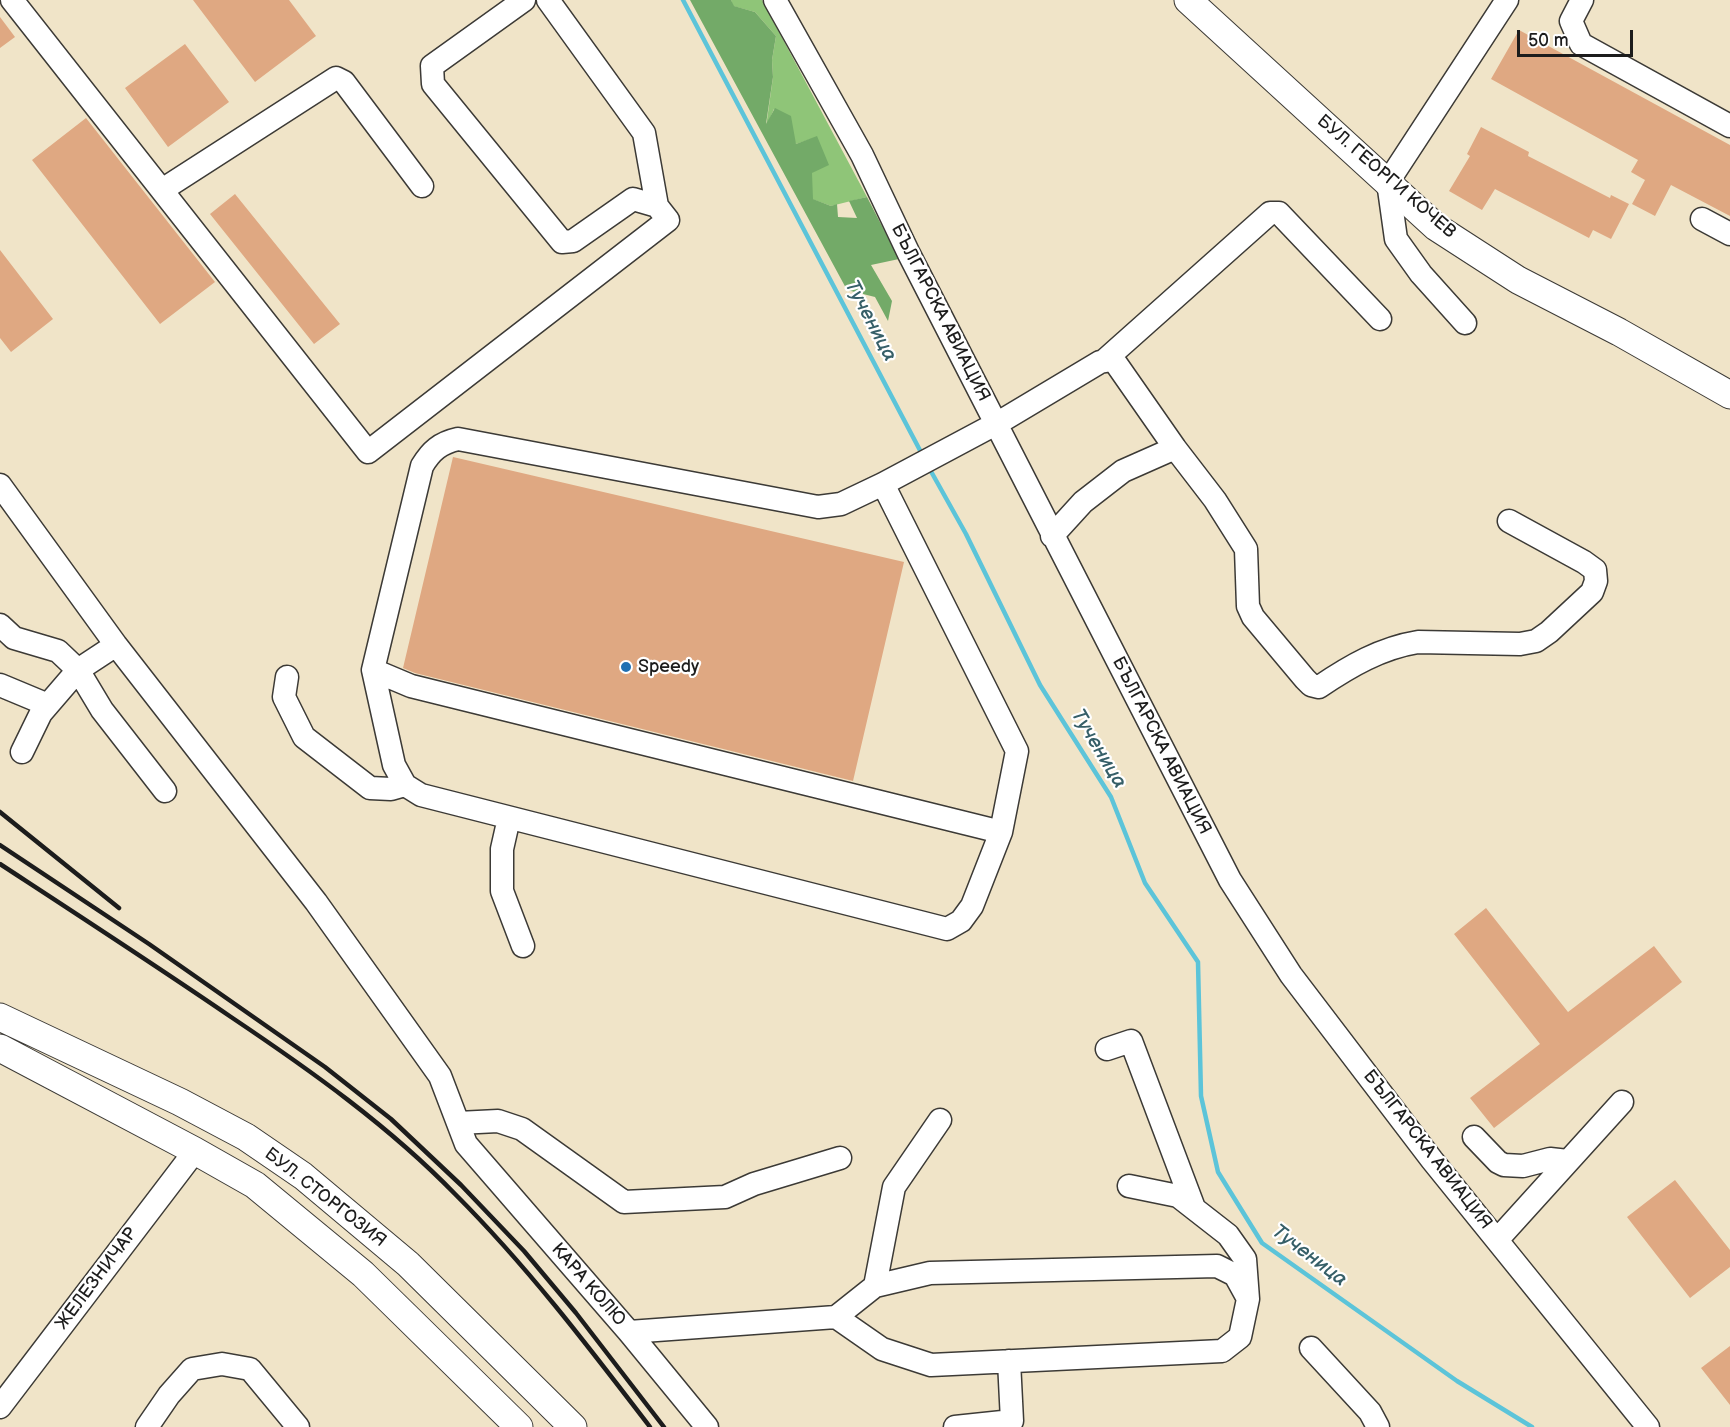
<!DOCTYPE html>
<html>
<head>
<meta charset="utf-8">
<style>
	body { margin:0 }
	#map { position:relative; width:1730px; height:1427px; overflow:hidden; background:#f0e4c8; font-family:"Balsamiq Sans",sans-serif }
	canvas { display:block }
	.scale { position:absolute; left:1517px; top:30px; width:116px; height:27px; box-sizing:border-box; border:3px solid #1c1c1c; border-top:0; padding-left:8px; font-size:18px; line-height:21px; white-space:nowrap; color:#1c1c1c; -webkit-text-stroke:4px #fff; paint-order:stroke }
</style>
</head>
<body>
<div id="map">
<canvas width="1730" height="1427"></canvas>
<div class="scale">50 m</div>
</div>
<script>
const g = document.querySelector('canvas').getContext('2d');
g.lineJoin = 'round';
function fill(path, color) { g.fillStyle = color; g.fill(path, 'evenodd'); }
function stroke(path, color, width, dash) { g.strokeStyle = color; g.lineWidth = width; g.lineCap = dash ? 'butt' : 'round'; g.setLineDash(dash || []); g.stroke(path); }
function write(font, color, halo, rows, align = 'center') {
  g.font = font + ' "Balsamiq Sans",sans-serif'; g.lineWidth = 4.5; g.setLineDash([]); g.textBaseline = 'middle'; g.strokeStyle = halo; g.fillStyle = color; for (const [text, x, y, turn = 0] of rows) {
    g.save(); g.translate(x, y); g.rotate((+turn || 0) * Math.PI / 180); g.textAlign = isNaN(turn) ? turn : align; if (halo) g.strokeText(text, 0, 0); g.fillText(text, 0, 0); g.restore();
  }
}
const green = new Path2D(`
	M731 0H762L867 197 831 206 812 199V173L817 137 796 144 774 109 766 127 773 77 772 60 776 36 755 12 733 6Z`);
const forest = new Path2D(`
	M690 0H731L734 6 755 12 776 36 772 60 773 77 766 124 775 108 791 116 796 144 817 136 829 165 812 173 813 199 831 206 837 204 838 217 857 218 849 201 867 197 899 259 871 265 892 301 888 321 875 297 847 290Z`);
const stream = new Path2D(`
	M683 0 923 456
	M928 466 966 534 1040 685 1111 797 1145 883 1198 962 1201 1096 1218 1172 1262 1243 1457 1381 1532 1427`);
const building = new Path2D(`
	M193 0H289L316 36 255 82Z
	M0 17 15 37 0 48Z
	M1519 30 1730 145V216L1671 185 1655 216 1632 204 1645 180 1631 172 1638 160 1491 79Z
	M185 44 229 102 168 147 125 88Z
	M86 118 215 282 160 324 32 160Z
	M1481 127 1529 152 1528 156 1610 198 1611 195 1629 204 1611 239 1593 230 1589 238 1495 189 1482 210 1449 191 1470 156 1467 154Z
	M235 194 340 324 314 344 210 214Z
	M0 250 53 319 11 352 0 338Z
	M453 457 904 562 853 781 415 673 403 668Z
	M1486 908 1568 1012 1654 946 1682 982 1494 1128 1470 1098 1540 1044 1454 934Z
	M1675 1180 1730 1250V1267L1690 1298 1627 1217Z
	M1730 1346V1405L1701 1368Z`);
const minor = new Path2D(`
	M12 0 368 452 668 220 657 206 633 199 573 241 562 242 433 84 432 66 524 0
	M548 0 644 133 657 206
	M775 0 862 155 909 254 1230 880 1291 975 1432 1160 1648 1427
	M1582 0 1571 21 1581 44 1730 126
	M162 190 336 78 344 82 422 186
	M1702 219 1730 234
	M1465 323 1421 274 1396 239 1388 182 1507 0
	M1105 360 1270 213H1279L1380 319
	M883 484 1017 751 1001 832 972 906 961 921 947 929 421 795 405 785 394 765 373 670 422 466C431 451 440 443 458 439L818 507 841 504 883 484 1003 420 1100 362 1111 360 1115 362 1175 448 1215 500 1246 549 1248 606 1253 617 1305 679 1311 685 1319 687C1350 666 1381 648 1418 642L1520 644 1536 641 1549 632 1592 592 1596 581 1595 570 1584 562 1509 521
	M0 485 116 645 316 902 440 1076 466 1144 629 1332 707 1427
	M1052 536 1083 502 1123 471 1175 448
	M0 625 14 638 58 651 78 670 102 710 165 791
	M373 670 411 686 1001 832
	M287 677 284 697 304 737 370 788 391 789 405 785
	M0 685 48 705
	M22 752 41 713 78 670 116 645
	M509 818 502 849V891L523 946
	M1107 1049 1131 1041 1194 1208
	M458 1123 498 1121 522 1129 624 1202 725 1197 754 1184 840 1158
	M1474 1137 1498 1162 1504 1165 1523 1166 1550 1159 1568 1161
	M1497 1240 1622 1102
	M875 1286 894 1187 940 1120
	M836 1317 875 1286 930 1273 1217 1266 1235 1275 1246 1295
	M629 1332 836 1317 882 1349 931 1365 1222 1351 1240 1337 1248 1299 1245 1259 1228 1235 1178 1196 1129 1186
	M1311 1348 1370 1412 1378 1427
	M0 1407 195 1151
	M147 1427 169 1395 192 1369 222 1364 250 1369 298 1427
	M955 1427 1012 1421 1009 1361`);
const major = new Path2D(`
	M1188 0 1436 227 1518 280 1619 332 1730 395
	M0 1017 180 1102 246 1137 303 1176 408 1264 573 1427
	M0 1048 195 1151 255 1185 363 1274 519 1427`);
const rail = new Path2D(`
	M0 812 119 908
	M0 845 149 944 325 1067 391 1119 461 1185 524 1251 576 1313 664 1427
	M0 864C78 915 155 965 231 1017 310 1070 389 1126 455 1194 527 1266 588 1346 650 1427`);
const markers = [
	[626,667,6,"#1f6fb2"]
];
const streetNames = [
	["БУЛ. ГЕОРГИ КОЧЕВ",1386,177,41],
	["БЪЛГАРСКА АВИАЦИЯ",940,313,63],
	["БЪЛГАРСКА АВИАЦИЯ",1161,746,63],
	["БЪЛГАРСКА АВИАЦИЯ",1427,1150,52],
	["БУЛ. СТОРГОЗИЯ",325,1198,38],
	["ЖЕЛЕЗНИЧАР",97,1279,-53],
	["КАРА КОЛЮ",588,1285,49]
];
const poiNames = [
	["Speedy",638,667]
];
const waterNames = [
	["Тученица",870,321,62],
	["Тученица",1098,749,59],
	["Тученица",1309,1256,37]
];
fill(green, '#8fc578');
fill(forest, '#73aa68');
stroke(stream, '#5cc4d9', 4.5);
fill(building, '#dfa882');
stroke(minor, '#3c3a36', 25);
stroke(major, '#3c3a36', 29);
stroke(minor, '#fff', 22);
stroke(major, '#fff', 27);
stroke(rail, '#1c1c1c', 4.5);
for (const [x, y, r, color] of markers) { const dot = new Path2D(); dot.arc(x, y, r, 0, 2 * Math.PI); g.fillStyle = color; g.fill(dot); stroke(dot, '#fff', 2); }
write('18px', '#1c1c1c', '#fff', streetNames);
write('18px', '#1c1c1c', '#fff', poiNames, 'left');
write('italic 20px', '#365f68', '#fff', waterNames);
</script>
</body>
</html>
